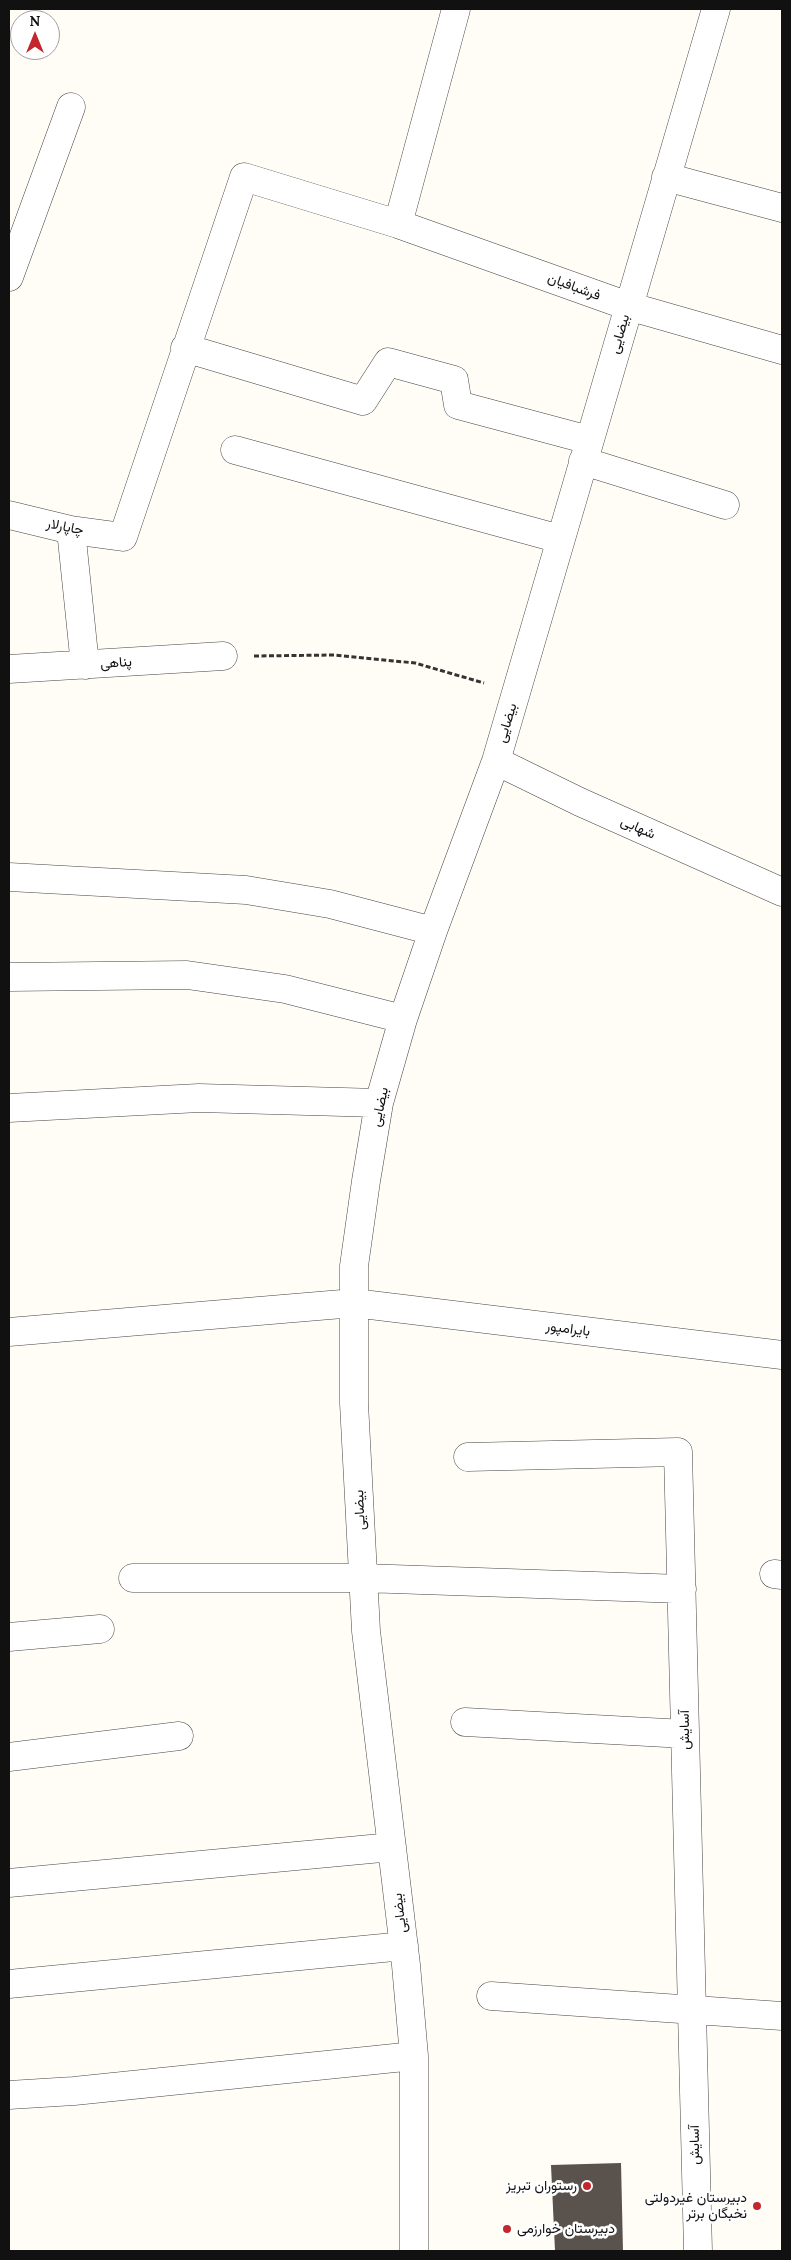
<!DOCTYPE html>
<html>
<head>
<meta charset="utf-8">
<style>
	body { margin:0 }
	#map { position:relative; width:791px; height:2260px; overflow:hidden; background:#fffdf5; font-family:Lora,serif }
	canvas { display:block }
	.frame { position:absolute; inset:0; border:10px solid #111; pointer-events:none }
	.north { position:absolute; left:10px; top:10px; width:50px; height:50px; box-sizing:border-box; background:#fff; border:1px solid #a0a0a0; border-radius:50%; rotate:0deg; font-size:14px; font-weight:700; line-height:20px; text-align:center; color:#111 }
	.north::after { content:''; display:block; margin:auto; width:18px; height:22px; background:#c4262e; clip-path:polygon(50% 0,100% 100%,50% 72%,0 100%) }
</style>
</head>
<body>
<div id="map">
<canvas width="791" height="2260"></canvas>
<div class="frame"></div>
<div class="north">N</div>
</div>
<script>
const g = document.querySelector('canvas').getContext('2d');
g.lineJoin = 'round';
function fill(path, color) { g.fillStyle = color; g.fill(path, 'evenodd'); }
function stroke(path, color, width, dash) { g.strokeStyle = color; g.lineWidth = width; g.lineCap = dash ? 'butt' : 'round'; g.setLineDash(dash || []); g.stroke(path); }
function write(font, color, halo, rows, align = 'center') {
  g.font = font + ' Lora,Vazirmatn,serif'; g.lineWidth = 5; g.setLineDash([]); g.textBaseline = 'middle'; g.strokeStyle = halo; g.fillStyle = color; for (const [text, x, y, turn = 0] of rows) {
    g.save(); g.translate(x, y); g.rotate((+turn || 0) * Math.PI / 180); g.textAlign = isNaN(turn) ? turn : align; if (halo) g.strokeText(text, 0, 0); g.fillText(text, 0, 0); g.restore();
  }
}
const building = new Path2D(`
	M621 2163 623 2251H555L551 2165Z`);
const path = new Path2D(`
	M254 656 334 655 415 663 484 683`);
const minor = new Path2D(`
	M666 177 782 208
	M398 224 456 9
	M9 277 71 107
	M185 348 363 401 388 362 454 380 458 405 589 440
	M235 450 560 539
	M583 461 725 505
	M9 515 71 530 123 537 244 177 398 224 628 306 782 350
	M71 530 85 665
	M9 669 223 656
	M496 761 580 802 782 892
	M9 877 246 890 330 904 433 931
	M9 977 187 975 285 989 403 1019
	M9 1108 199 1098 379 1103
	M9 1332 354 1303 782 1355
	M468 1457 678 1452 698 2251
	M774 1574 782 1575
	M133 1578H363L682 1589
	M9 1637 100 1629
	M465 1722 685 1734
	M9 1757 179 1736
	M9 1883 392 1847
	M9 1984 404 1946
	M491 1996 782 2016
	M9 2095 74 2091 414 2056
	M414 2251V2056L406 1965 366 1631 354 1403V1266L366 1181 379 1103 403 1019 433 931 496 761 716 9`);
const markers = [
	[587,2186,5,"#c4262e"],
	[757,2206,5,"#c4262e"],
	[507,2229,5,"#c4262e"]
];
const streetNames = [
	["فرشبافیان",574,287,20],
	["بیضایی",620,334,-74],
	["چاپارلار",65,527,11],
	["پناهی",116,663,-4],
	["بیضایی",507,723,-73],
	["شهابی",638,828,24],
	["بیضایی",380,1107,-78],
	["بایرامپور",568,1329,7],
	["بیضایی",360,1510,-93],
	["آسایش",685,1730,-91],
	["بیضایی",400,1913,-97],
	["آسایش",695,2145,-91]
];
const poiNames = [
	["رستوران تبریز",577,2186],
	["دبیرستان غیردولتی",747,2198],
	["نخبگان برتر",747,2214],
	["دبیرستان خوارزمی",517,2229,"left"]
];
fill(building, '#5a524d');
stroke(minor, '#444', 29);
stroke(path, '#333', 3, [5, 2.5]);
stroke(minor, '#fff', 28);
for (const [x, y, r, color] of markers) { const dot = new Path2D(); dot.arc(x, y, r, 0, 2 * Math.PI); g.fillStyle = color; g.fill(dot); stroke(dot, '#fff', 2); }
write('14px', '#111', '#fff', streetNames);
write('14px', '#111', '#fff', poiNames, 'right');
</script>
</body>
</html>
